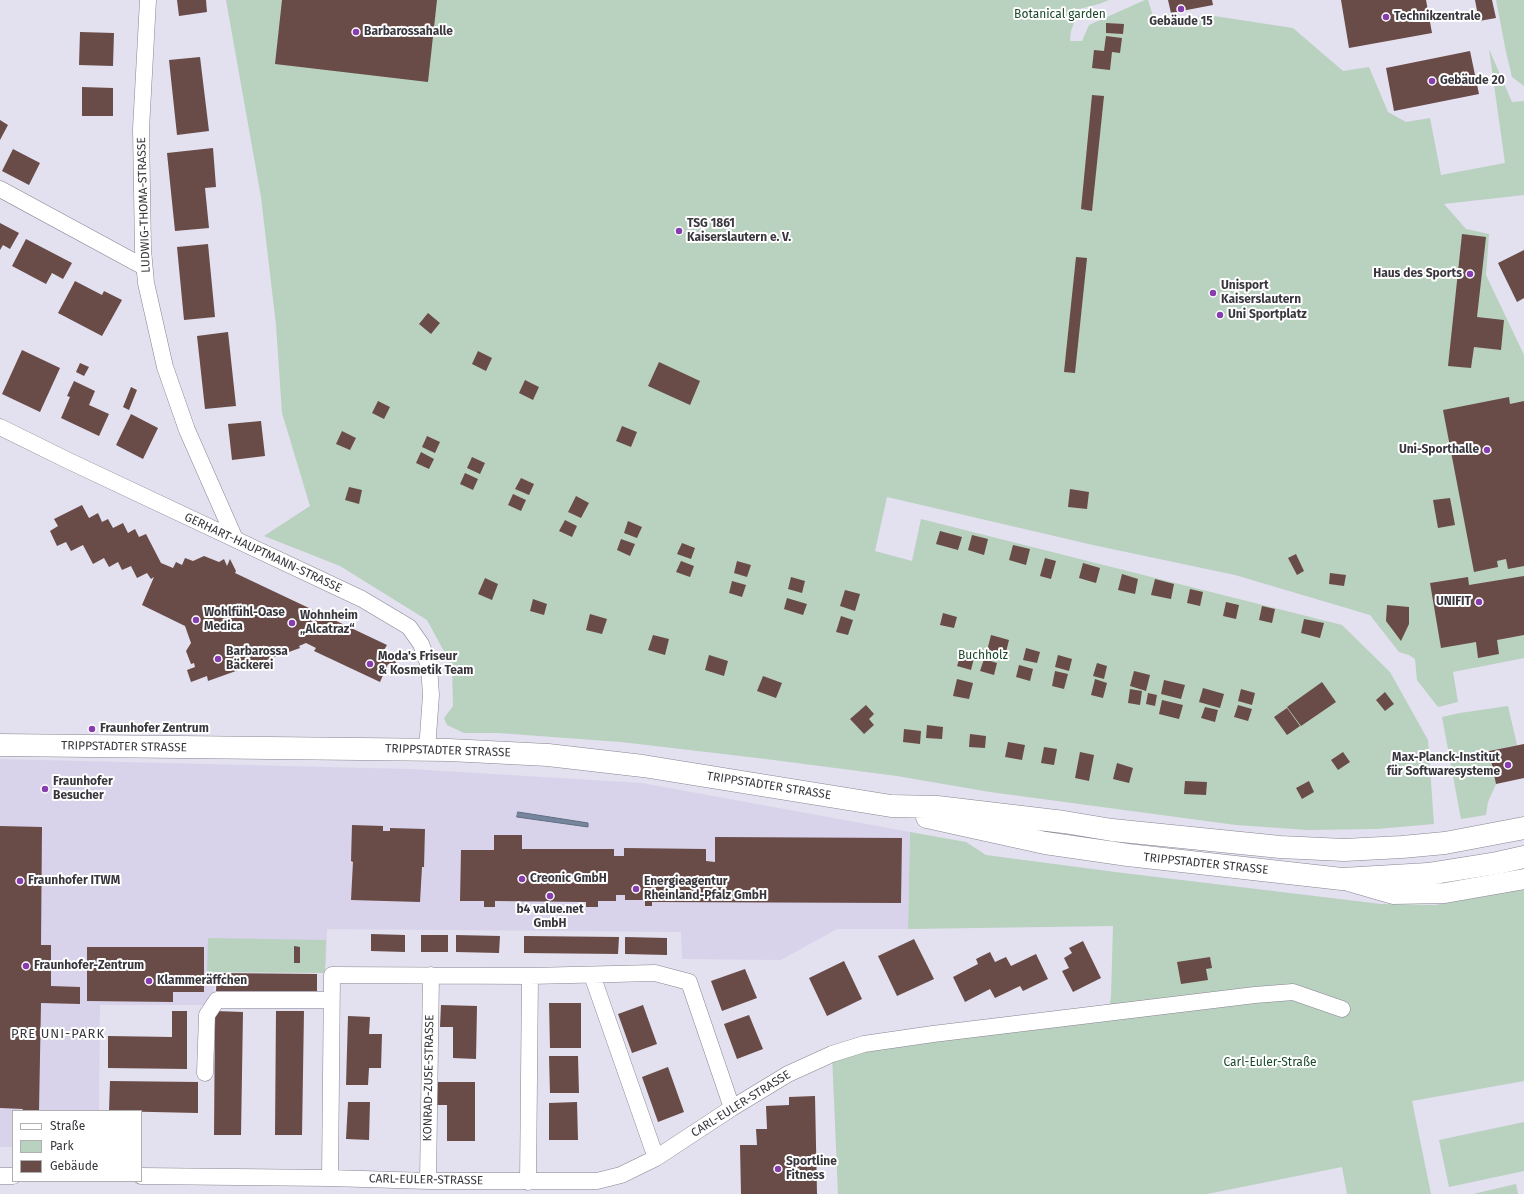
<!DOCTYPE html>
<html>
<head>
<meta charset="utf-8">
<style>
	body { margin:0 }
	#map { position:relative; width:1524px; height:1194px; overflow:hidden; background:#e3e0ef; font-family:"Fira Sans",sans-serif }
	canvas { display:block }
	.legend { position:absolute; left:12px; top:1110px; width:130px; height:72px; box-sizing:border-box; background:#fff; border:1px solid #b0afb1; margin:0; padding:5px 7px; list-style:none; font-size:12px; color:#39373d }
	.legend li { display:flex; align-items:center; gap:8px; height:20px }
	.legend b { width:20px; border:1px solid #b0afb1 }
</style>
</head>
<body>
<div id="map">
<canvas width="1524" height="1194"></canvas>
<ul class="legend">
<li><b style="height:5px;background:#fff"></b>Straße</li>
<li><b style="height:11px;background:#b9d1bf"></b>Park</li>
<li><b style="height:11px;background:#694b47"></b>Gebäude</li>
</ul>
</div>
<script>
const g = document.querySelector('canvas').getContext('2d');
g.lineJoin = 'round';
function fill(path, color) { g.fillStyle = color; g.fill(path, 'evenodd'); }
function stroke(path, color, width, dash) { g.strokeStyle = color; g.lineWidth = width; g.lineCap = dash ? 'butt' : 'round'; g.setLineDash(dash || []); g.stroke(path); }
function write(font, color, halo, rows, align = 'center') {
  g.font = font + ' "Fira Sans",sans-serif'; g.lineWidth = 4; g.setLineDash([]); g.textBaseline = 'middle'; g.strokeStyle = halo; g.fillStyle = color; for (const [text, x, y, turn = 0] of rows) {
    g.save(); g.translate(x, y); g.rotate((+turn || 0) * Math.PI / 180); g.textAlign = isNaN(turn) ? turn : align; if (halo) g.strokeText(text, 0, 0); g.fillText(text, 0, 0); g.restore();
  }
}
const built = new Path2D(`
	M0 759 410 769 642 783 910 832 908 929H837L781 960 682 959 681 932 327 929 326 965 215 964 213 998 205 1005H100L99 1111H13V1147H0Z`);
const green = new Path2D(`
	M226 0H1109L1099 4 1079 9 1071 31 1070 41H1082L1089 25 1145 0H1148L1154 19 1214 16 1293 28 1343 71 1369 67 1388 112 1406 122 1430 118 1441 175 1505 163 1489 49 1512 102 1524 101V195L1444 204 1466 229 1489 234 1486 275 1524 355V658L1453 672 1458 702 1438 707 1417 680 1415 659 1409 655 1399 652 1370 615 1235 575 1093 545 887 497 875 551 912 561 921 519 1342 625 1390 672 1428 740 1434 824 1377 829 1308 830 1236 825 990 792 897 776 766 759 621 742 498 733H464L447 725 444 718 453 706 452 666 427 620 340 566 264 536 310 506 282 413 276 325 261 197Z
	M1496 0H1524V86L1512 77 1506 52Z
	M1508 706 1517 745 1489 751 1496 784 1488 802 1486 815 1461 819 1442 717 1460 713Z
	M910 832 966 842 986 855 1115 872 1381 904 1435 905 1491 895 1524 888V1081L1412 1101 1431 1194H1347L1342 1167 1207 1194H838L832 1054 1108 1012 1111 997 1113 926 908 929Z
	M208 938 326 940 325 973 207 972Z
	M1524 1122V1171L1449 1187 1439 1140Z
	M1516 1184 1518 1194H1473Z`);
const water = new Path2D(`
	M518 812 588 823V827L517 817Z`);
const building = new Path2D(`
	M177 0H206L207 12 179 16Z
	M282 0H437L428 82 275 64Z
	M1168 0H1212L1213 5 1171 13Z
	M1341 0H1426L1432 33 1349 48Z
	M1475 0H1492L1496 18 1479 21Z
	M1106 23 1124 24 1123 34 1106 33Z
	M80 32 114 33 113 66 79 65Z
	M1106 36 1122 38 1120 53 1112 52 1110 70 1092 68 1094 50 1104 51Z
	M1470 51 1479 94 1394 111 1386 68Z
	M200 57 209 131 177 135 169 60Z
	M82 87 113 88V116H82Z
	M1092 95 1104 96 1092 211 1081 209Z
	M0 120 8 125 0 140Z
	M213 148 216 187 205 188 209 228 175 231 167 153Z
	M13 149 40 163 29 185 2 171Z
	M0 223 19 233 10 249 3 245 0 250Z
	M1462 234 1486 237 1477 317 1504 320 1501 350 1474 347 1471 368 1448 366Z
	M26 239 72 263 63 279 52 273 46 284 12 266Z
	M208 244 215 317 184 320 177 247Z
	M1524 250V298L1517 302 1498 263Z
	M1076 257 1087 258 1075 373 1064 372Z
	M75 281 102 295 104 291 122 300 102 336 58 313Z
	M428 313 440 323 431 334 419 324Z
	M228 332 236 406 205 409 197 336Z
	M22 350 60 368 40 412 2 394Z
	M478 351 492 358 486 371 472 364Z
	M659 362 700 381 690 405 648 386Z
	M80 363 89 367 84 376 76 372Z
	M525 380 539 387 533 400 519 393Z
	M74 381 95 391 89 405 109 414 99 436 61 418 70 397 67 396Z
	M131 387 137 390 129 410 123 407Z
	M1509 397 1510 404 1524 401V566L1508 569 1506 559 1497 561 1498 567 1474 572 1443 410Z
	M378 401 390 407 384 419 372 413Z
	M131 414 158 428 143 459 116 445Z
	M261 421 265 456 232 460 228 424Z
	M622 426 637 432 631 447 616 441Z
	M342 431 356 438 350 450 336 444Z
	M427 436 440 442 435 453 422 447Z
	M421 452 434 459 429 469 416 463Z
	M472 457 485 463 480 474 467 468Z
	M465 473 478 479 473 490 460 484Z
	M521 478 534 484 529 495 515 489Z
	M349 487 362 490 359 504 345 500Z
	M1070 489 1089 492 1087 509 1068 507Z
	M513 494 526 500 521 511 508 505Z
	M576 496 589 503 581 518 568 512Z
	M1450 498 1455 525 1438 528 1433 500Z
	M82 505 89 518 98 513 102 522 108 519 113 528 123 523 128 533 135 529 139 537 146 534 161 563 173 568 176 562 182 565 185 558 193 561 204 556 219 562 224 559 227 566 230 559 236 571 235 573 387 645 384 650 398 657 394 667 388 664 380 682 314 651 316 648 306 643 299 646 300 648 208 681 207 676 191 682 187 670 195 667 194 663 191 664 186 651 191 643 185 626 142 605 154 577 151 579 147 573 137 578 131 566 122 570 118 562 109 567 104 558 93 564 83 545 71 551 66 542 57 546 50 531 58 526 54 519Z
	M565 520 577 526 572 537 559 531Z
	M628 521 642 527 637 538 624 533Z
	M940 531 962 537 958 550 936 544Z
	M972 535 988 539 984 555 968 550Z
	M621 539 635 544 630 556 617 550Z
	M682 543 695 548 691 559 677 554Z
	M1013 545 1030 549 1026 565 1009 560Z
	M1296 554 1304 571 1297 575 1288 558Z
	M1045 558 1056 561 1051 579 1040 576Z
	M681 561 694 566 690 577 676 572Z
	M737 561 751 565 747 577 734 573Z
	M1083 563 1100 568 1096 583 1079 578Z
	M1330 573 1346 575 1344 586 1329 584Z
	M1122 574 1138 579 1135 594 1118 590Z
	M1524 576V635L1497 640 1499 654 1478 658 1476 642 1441 648 1430 583 1468 577 1469 585Z
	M791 577 805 581 802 593 788 589Z
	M485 578 498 584 492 600 478 594Z
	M1155 579 1174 584 1171 599 1151 595Z
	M732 581 746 585 742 597 729 593Z
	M1190 589 1203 592 1200 606 1187 603Z
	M845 590 860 594 855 611 840 606Z
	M787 598 807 604 803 615 784 609Z
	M533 599 547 604 544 615 530 611Z
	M1226 602 1239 605 1236 619 1223 616Z
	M1387 605 1409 607V624L1401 641 1386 621Z
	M1262 606 1275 609 1272 623 1259 620Z
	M943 613 957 617 954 628 940 625Z
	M590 614 607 619 602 634 586 630Z
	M841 616 853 620 848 635 836 632Z
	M1304 619 1324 623 1320 638 1301 633Z
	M653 635 669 639 665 655 648 650Z
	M991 635 1009 640 1005 656 987 651Z
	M1026 648 1040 652 1037 663 1023 660Z
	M961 654 974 658 971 670 957 666Z
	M709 655 728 661 724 676 705 670Z
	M1058 655 1072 659 1069 671 1055 667Z
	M984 659 997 663 994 675 980 671Z
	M1097 663 1107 666 1104 679 1093 676Z
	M1019 665 1033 669 1030 681 1016 677Z
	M1055 671 1068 674 1064 689 1052 686Z
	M1134 671 1150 675 1146 691 1130 686Z
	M763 676 782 683 776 698 757 691Z
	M957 679 973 683 969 699 953 696Z
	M1095 679 1107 683 1103 698 1091 695Z
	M1164 680 1185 685 1181 699 1161 694Z
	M1322 682 1336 702 1301 726 1287 707Z
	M1203 688 1224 694 1220 708 1199 702Z
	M1130 689 1142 691 1140 705 1128 703Z
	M1241 689 1255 693 1252 705 1238 701Z
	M1385 692 1394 704 1385 711 1376 700Z
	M1148 693 1157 695 1155 706 1146 704Z
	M1162 700 1183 705 1179 719 1159 714Z
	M866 705 874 714 869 719 874 725 864 734 850 719Z
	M1238 705 1252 709 1248 721 1234 717Z
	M1205 707 1218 710 1215 722 1201 718Z
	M1287 708 1300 726 1287 735 1274 717Z
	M927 725 943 727 942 739 926 738Z
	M904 729 921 731 920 744 903 742Z
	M970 734 986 736 985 748 969 747Z
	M1008 742 1025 745 1022 760 1005 757Z
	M1524 744V778L1496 784 1489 751Z
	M1044 747 1057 749 1054 765 1041 763Z
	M1080 752 1094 755 1089 781 1075 778Z
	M1343 752 1350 762 1338 770 1331 760Z
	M1117 763 1133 768 1129 783 1113 779Z
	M1185 781 1207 782 1206 795 1184 794Z
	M1309 781 1314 792 1302 799 1296 788Z
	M352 825 383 826V831H390V828L425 829 424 867H422L420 902 351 900 353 862 351 861Z
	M0 826 42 827 41 945H51V986L80 987V1004L41 1003 39 1111H22L23 1109 0 1108Z
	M494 835H522V849H614V856H624V848L706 849V861L715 862V837L902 838 901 903 652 902V906H645V900H625V895H616V901H598V907H586V902L495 901V907H484V901H460L461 850H494Z
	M371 934 405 935V952L371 951Z
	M421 935H448V952H421Z
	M456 935 500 936 499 953 456 952Z
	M524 936 619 937 618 954 524 953Z
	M625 937 667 938V955L625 954Z
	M914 939 934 979 897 996 878 956Z
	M1083 941 1101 978 1073 992 1062 971 1069 968 1064 958 1072 953 1069 948Z
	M294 946 300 947V963H294Z
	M87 947H204V992H173V1002L87 1001Z
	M990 952 995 962 1006 957 1011 966 1036 954 1048 979 1023 991 1020 986 995 998 990 989 965 1002 953 977 978 964 976 959Z
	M1210 957 1212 968 1206 969 1208 980 1181 984 1177 962Z
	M844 961 862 999 827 1016 809 978Z
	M745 969 757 998 722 1011 711 981Z
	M217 973 317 974V991H216Z
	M549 1003H581V1048H550Z
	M441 1005 477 1006 476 1059 453 1058V1027H440Z
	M643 1005 657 1044 632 1053 618 1014Z
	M172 1011H187V1069L108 1068V1036L172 1037Z
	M215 1011 243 1012 241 1135H214Z
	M276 1011H304L302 1135H275Z
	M749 1015 763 1049 737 1059 724 1024Z
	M348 1016 370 1017 369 1034H382L381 1068H369L368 1085H346Z
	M549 1056H578L579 1093H550Z
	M668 1067 684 1112 658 1122 642 1077Z
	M110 1081 198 1082V1113L109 1111Z
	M436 1082H475V1141H447V1105H436Z
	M815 1096 817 1194H741L740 1145H757L756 1129H767L766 1106 789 1105V1097Z
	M348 1102H370L369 1140 346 1139Z
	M577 1102 578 1140H549V1103Z`);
const minor = new Path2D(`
	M148 0 141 129 143 250 146 283 165 367 187 430 235 539
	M0 189 144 267
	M0 427 69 461 362 599 409 627 421 644 429 666 431 695 427 750
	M592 975 656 1158
	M205 1073 207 1015 217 1000H331
	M0 1176H13
	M141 1176 330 1178 428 1181H597L621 1175 656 1158 732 1108 788 1074 832 1054 864 1044 933 1034 1255 995 1293 992 1342 1009
	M330 1178 332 975 530 976 655 973 689 982 732 1108
	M428 1181 431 975
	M528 1182 530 976`);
const tertiary = new Path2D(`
	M1348 881 1393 894 1445 893 1524 879`);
const secondary = new Path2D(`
	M0 745 449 750 548 755 643 766 891 806 937 807 1064 822 1112 830 1280 847 1344 850 1402 847 1445 843 1524 828
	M927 817 1045 843 1128 855 1342 879 1428 874 1497 863 1524 857`);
const markers = [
	[1181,9,4,"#873dae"],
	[1386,17,4,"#873dae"],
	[356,32,4,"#873dae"],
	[1432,81,4,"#873dae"],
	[679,231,4,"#873dae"],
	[1470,274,4,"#873dae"],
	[1213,293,4,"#873dae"],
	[1220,315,4,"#873dae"],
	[1487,450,4,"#873dae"],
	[1479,602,4,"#873dae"],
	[196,620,4,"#873dae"],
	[292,623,4,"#873dae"],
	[218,659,4,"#873dae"],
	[370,664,4,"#873dae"],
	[92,729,4,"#873dae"],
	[1508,765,4,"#873dae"],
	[45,789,4,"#873dae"],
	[522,879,4,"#873dae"],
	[20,881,4,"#873dae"],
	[636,889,4,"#873dae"],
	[550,896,4,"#873dae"],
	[26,966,4,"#873dae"],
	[149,981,4,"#873dae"],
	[778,1169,4,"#873dae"]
];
const parkNames = [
	["Botanical garden",1060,15],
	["Buchholz",983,656],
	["Carl-Euler-Straße",1270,1063]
];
const poiNames = [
	["Technikzentrale",1394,17],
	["Gebäude 15",1181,22,"center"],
	["Barbarossahalle",364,32],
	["Gebäude 20",1440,81],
	["TSG 1861",687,224],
	["Kaiserslautern e. V.",687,238],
	["Haus des Sports",1462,274,"right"],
	["Unisport",1221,286],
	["Kaiserslautern",1221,300],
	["Uni Sportplatz",1228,315],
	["Uni-Sporthalle",1479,450,"right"],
	["UNIFIT",1471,602,"right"],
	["Wohlfühl-Oase",204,613],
	["Medica",204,627],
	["Wohnheim",300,616],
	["„Alcatraz“",300,630],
	["Barbarossa",226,652],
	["Bäckerei",226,666],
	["Moda's Friseur",378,657],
	["& Kosmetik Team",378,671],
	["Fraunhofer Zentrum",100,729],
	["Max-Planck-Institut",1500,758,"right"],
	["für Softwaresysteme",1500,772,"right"],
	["Fraunhofer",53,782],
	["Besucher",53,796],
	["Creonic GmbH",530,879],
	["Fraunhofer ITWM",28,881],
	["Energieagentur",644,882],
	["Rheinland-Pfalz GmbH",644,896],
	["b4 value.net",550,910,"center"],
	["GmbH",550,924,"center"],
	["Fraunhofer-Zentrum",34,966],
	["Klammeräffchen",157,981],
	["Sportline",786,1162],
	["Fitness",786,1176]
];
const streetNames = [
	["LUDWIG-THOMA-STRASSE",144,205,-92],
	["GERHART-HAUPTMANN-STRASSE",263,553,25],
	["TRIPPSTADTER STRASSE",124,747,1],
	["TRIPPSTADTER STRASSE",448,751,2],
	["TRIPPSTADTER STRASSE",769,786,9],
	["TRIPPSTADTER STRASSE",1206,864,6],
	["KONRAD-ZUSE-STRASSE",429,1078,-89],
	["CARL-EULER-STRASSE",741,1104,-32],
	["CARL-EULER-STRASSE",426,1180,1]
];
const neighbourhoodNames = [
	["PRE UNI-PARK",58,1034]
];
fill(built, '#d8d3ea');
fill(green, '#b9d1bf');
fill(water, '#75869e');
stroke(water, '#636e81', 1);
fill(building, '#694b47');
stroke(minor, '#888492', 17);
stroke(tertiary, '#888492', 21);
stroke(secondary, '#888492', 23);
stroke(minor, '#fff', 16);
stroke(tertiary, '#fff', 20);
stroke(secondary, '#fff', 22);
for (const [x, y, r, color] of markers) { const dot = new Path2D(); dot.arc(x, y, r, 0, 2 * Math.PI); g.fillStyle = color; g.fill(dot); stroke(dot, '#fff', 1.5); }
write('12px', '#1a482b', '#fff', parkNames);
write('bold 12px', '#39373d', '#fff', poiNames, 'left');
write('12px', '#39373d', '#fff', streetNames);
g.letterSpacing = '1px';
write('13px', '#39373d', '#fff', neighbourhoodNames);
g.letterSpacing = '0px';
</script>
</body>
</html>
